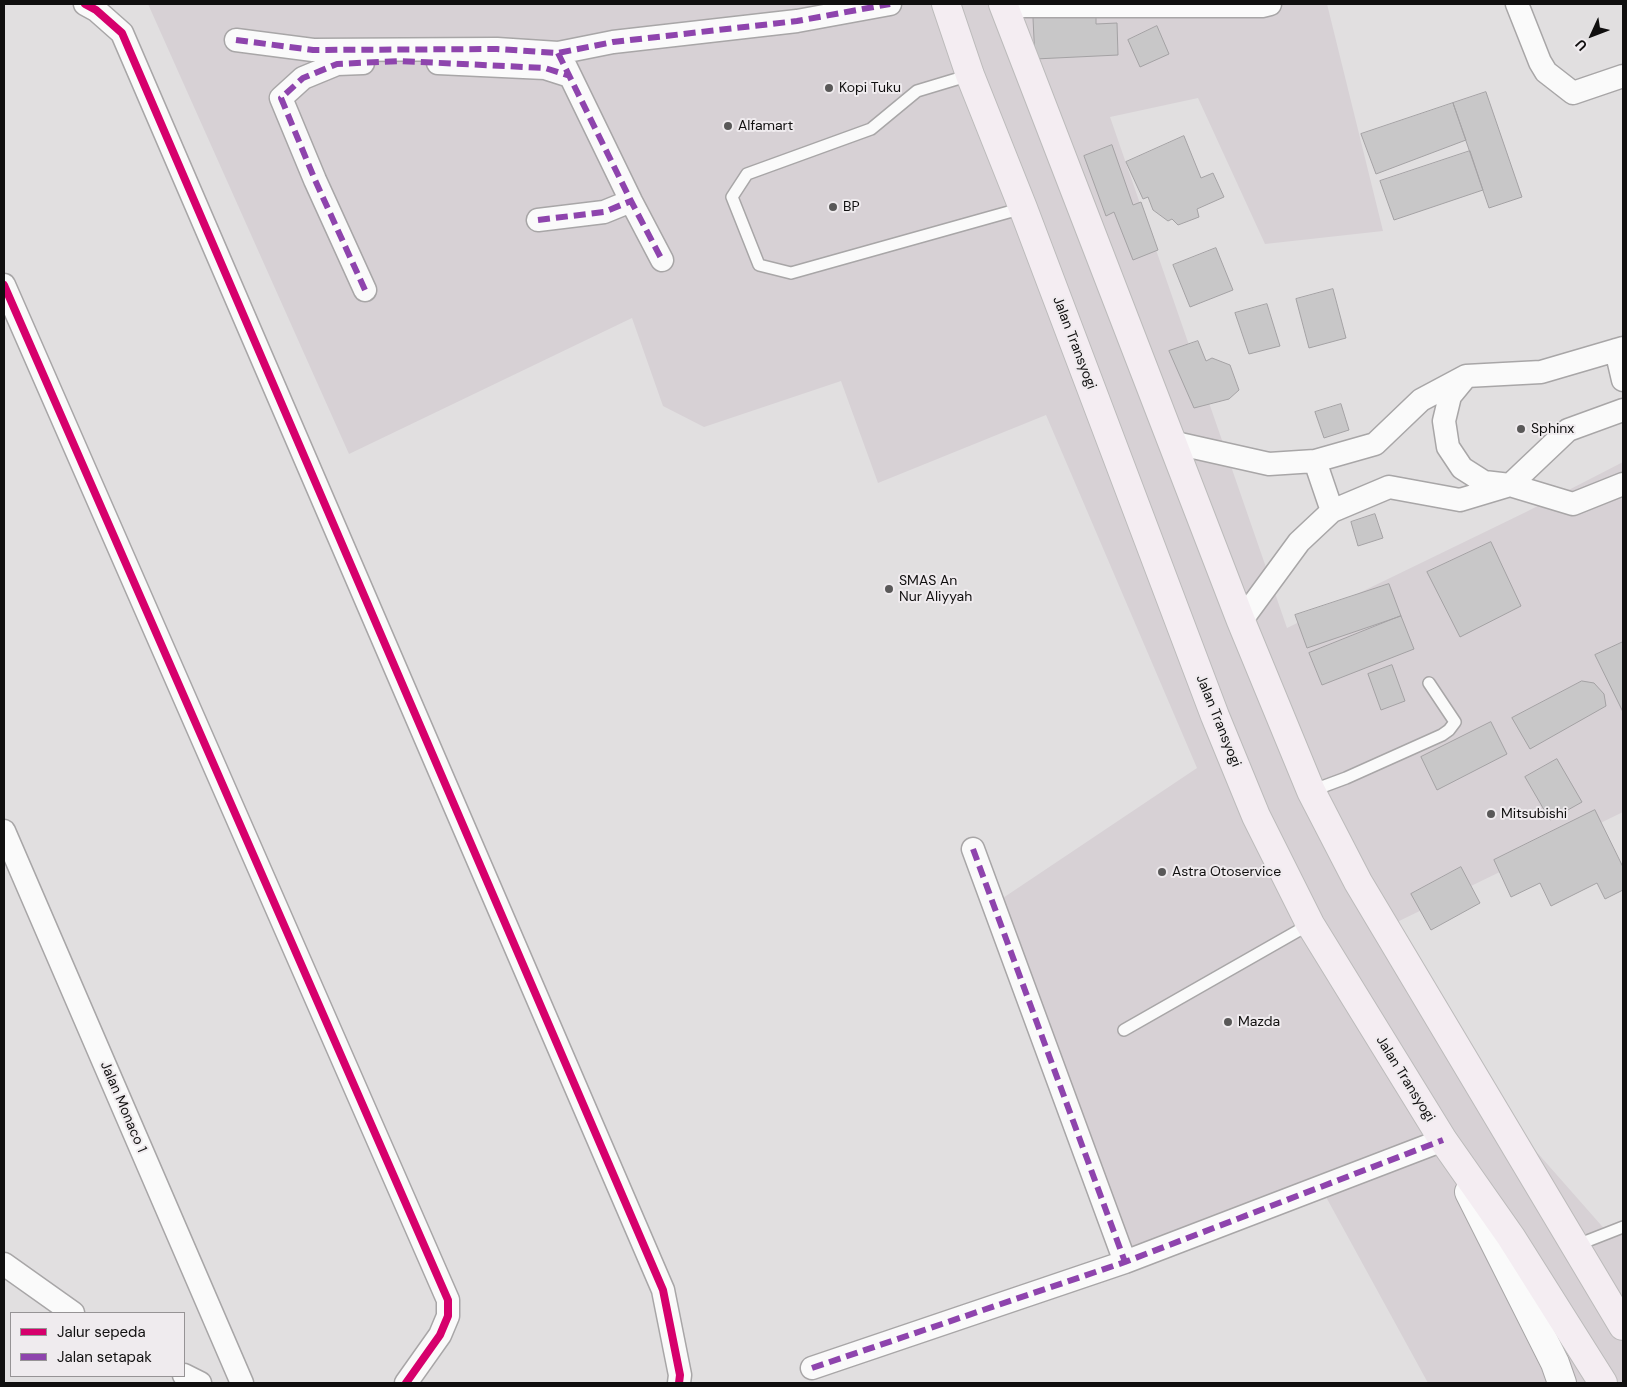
<!DOCTYPE html>
<html>
<head>
<meta charset="utf-8">
<style>
	body { margin:0 }
	#map { position:relative; width:1627px; height:1387px; overflow:hidden; background:#e1dfe0; font-family:"DM Sans",sans-serif }
	canvas { display:block }
	.frame { position:absolute; inset:0; border:5px solid #100f0f; pointer-events:none }
	.legend { position:absolute; left:10px; top:1312px; width:175px; height:65px; box-sizing:border-box; background:#efebee; border:1px solid #969395; margin:0; padding:6px 9px; list-style:none; font-size:15px; color:#100f0f }
	.legend li { display:flex; align-items:center; gap:10px; height:25px }
	.legend b { width:25px; border:1px solid #969395 }
	.north { position:absolute; left:1567px; top:10px; width:50px; height:50px; -webkit-text-stroke:4px #efebee; paint-order:stroke; rotate:227deg; font-size:14px; font-weight:700; line-height:20px; text-align:center; color:#100f0f }
	.north::after { content:''; display:block; margin:auto; width:18px; height:22px; background:#100f0f; clip-path:polygon(50% 0,100% 100%,50% 72%,0 100%) }
</style>
</head>
<body>
<div id="map">
<canvas width="1627" height="1387"></canvas>
<div class="frame"></div>
<ul class="legend">
<li><b style="height:6px;background:#d6006c"></b>Jalur sepeda</li>
<li><b style="height:6px;background:#8e44ad"></b>Jalan setapak</li>
</ul>
<div class="north">U</div>
</div>
<script>
const g = document.querySelector('canvas').getContext('2d');
g.lineJoin = 'round';
function fill(path, color) { g.fillStyle = color; g.fill(path, 'evenodd'); }
function stroke(path, color, width, dash) { g.strokeStyle = color; g.lineWidth = width; g.lineCap = dash ? 'butt' : 'round'; g.setLineDash(dash || []); g.stroke(path); }
function write(font, color, halo, rows, align = 'center') {
  g.font = font + ' "DM Sans",sans-serif'; g.lineWidth = 4; g.setLineDash([]); g.textBaseline = 'middle'; g.strokeStyle = halo; g.fillStyle = color; for (const [text, x, y, turn = 0] of rows) {
    g.save(); g.translate(x, y); g.rotate((+turn || 0) * Math.PI / 180); g.textAlign = isNaN(turn) ? turn : align; if (halo) g.strokeText(text, 0, 0); g.fillText(text, 0, 0); g.restore();
  }
}
const built = new Path2D(`
	M148 4H1327L1383 231 1265 244 1198 98 1110 117 1287 628 1526 512 1623 462V812L1395 923 1490 1099 1608 1233 1623 1223V1383H1428L1320 1186 1124 1251 997 902 1197 768 1046 415 878 483 841 381 704 427 663 406 632 318 349 454Z`);
const building = new Path2D(`
	M1096 15V24L1117 23 1118 55 1035 59 1033 18Z
	M1157 26 1169 54 1140 67 1128 40Z
	M1486 92 1522 197 1489 208 1453 103Z
	M1453 103 1466 140 1376 174 1361 134Z
	M1184 136 1201 178 1213 173 1224 197 1197 209 1199 217 1178 225 1172 219 1168 221 1153 210 1148 197 1143 199 1126 162Z
	M1112 145 1133 205 1141 202 1158 250 1133 260 1114 212 1106 216 1084 156Z
	M1470 151 1483 190 1394 220 1380 181Z
	M1216 248 1233 290 1190 307 1173 265Z
	M1333 289 1346 338 1309 348 1296 299Z
	M1267 304 1280 346 1249 354 1235 313Z
	M1198 341 1206 361 1212 358 1230 365 1239 390 1229 399 1194 408 1169 351Z
	M1341 404 1349 430 1324 438 1315 412Z
	M1375 514 1383 538 1358 546 1351 522Z
	M1491 542 1521 606 1460 637 1427 572Z
	M1389 584 1401 616 1307 648 1295 615Z
	M1401 616 1414 649 1322 685 1309 653Z
	M1623 642V712L1595 655Z
	M1392 665 1405 701 1381 710 1368 674Z
	M1582 681 1594 683 1604 694 1606 706 1530 749 1512 718Z
	M1491 722 1507 754 1437 790 1421 757Z
	M1557 759 1582 802 1550 820 1525 777Z
	M1595 810 1623 867V890L1605 899 1597 883 1551 906 1540 883 1511 897 1494 860Z
	M1461 867 1480 903 1431 930 1411 894Z`);
const service = new Path2D(`
	M970 75 917 91 871 129 747 174 732 197 759 265 791 273 1023 208
	M1311 791 1346 778 1442 735 1449 730 1455 722 1429 683
	M1124 1030 1310 924
	M1577 1245 1623 1227`);
const minor = new Path2D(`
	M85 4 96 10 122 33 663 1290 680 1375 679 1383
	M1517 4 1540 62 1546 72 1573 93 1623 76
	M1004 6H1262L1270 4
	M236 40 313 50 497 49 558 53 613 42 797 21 890 4
	M363 63 337 64 303 78 281 98 315 180 365 290
	M438 63 545 68 570 76
	M564 63 631 201 662 260
	M538 220 604 212 631 201
	M4 285 448 1300V1316L440 1335 406 1383
	M1616 350 1623 380
	M1464 379 1450 396 1444 421 1448 447 1462 468 1484 482 1510 485 1573 504 1623 484
	M1171 442 1269 464 1315 461 1375 444 1421 400 1466 376 1541 372 1623 348
	M1315 461 1332 511
	M1241 621 1299 542 1332 511 1389 487 1460 500 1510 485 1568 430 1623 410
	M4 831 242 1383
	M973 849 1125 1262
	M4 1264 73 1313
	M812 1368 1125 1262 1443 1140
	M184 1375 200 1383`);
const tertiary = new Path2D(`
	M1469 1192 1555 1363 1562 1383`);
const trunk = new Path2D(`
	M946 4 970 75 1023 208 1215 716 1256 816 1310 924 1443 1140 1511 1237 1603 1383
	M1003 4 1241 621 1311 791 1358 882 1623 1326`);
const quiet = new Path2D(`
	M236 40 313 50 497 49 558 53 613 42 797 21 890 4
	M558 53 631 201 662 260
	M538 220 604 212 631 201
	M365 290 315 180 281 98 303 78 337 64 400 61 545 68 570 76
	M973 849 1125 1262
	M812 1368 1125 1262 1443 1140`);
const cycleway = new Path2D(`
	M85 4 96 10 122 33 663 1290 680 1375 679 1383
	M4 285 448 1300V1316L440 1335 406 1383`);
const markers = [
	[829,88,5,"#595858"],
	[728,126,5,"#595858"],
	[833,207,5,"#595858"],
	[1521,429,5,"#595858"],
	[889,589,5,"#595858"],
	[1491,814,5,"#595858"],
	[1162,872,5,"#595858"],
	[1228,1022,5,"#595858"]
];
const poiNames = [
	["Kopi Tuku",839,88],
	["Alfamart",738,126],
	["BP",843,207],
	["Sphinx",1531,429],
	["SMAS An",899,581],
	["Nur Aliyyah",899,597],
	["Mitsubishi",1501,814],
	["Astra Otoservice",1172,872],
	["Mazda",1238,1022]
];
const streetNames = [
	["Jalan Transyogi",1074,343,69],
	["Jalan Transyogi",1218,721,68],
	["Jalan Transyogi",1405,1079,58],
	["Jalan Monaco 1",123,1107,67]
];
fill(built, '#d7d1d5');
fill(building, '#c8c7c8');
stroke(building, '#a4a2a4', 1);
stroke(service, '#a8a6a7', 14);
stroke(minor, '#a8a6a7', 25);
stroke(tertiary, '#a8a6a7', 30);
stroke(trunk, '#bcbbbb', 30);
stroke(service, '#fafafa', 11);
stroke(minor, '#fafafa', 22);
stroke(tertiary, '#fafafa', 28);
stroke(trunk, '#f4edf2', 28);
stroke(quiet, '#8e44ad', 6, [12, 6]);
stroke(cycleway, '#d6006c', 8);
for (const [x, y, r, color] of markers) { const dot = new Path2D(); dot.arc(x, y, r, 0, 2 * Math.PI); g.fillStyle = color; g.fill(dot); stroke(dot, '#efebee', 2); }
write('14px', '#100f0f', '#efebee', poiNames, 'left');
write('14px', '#100f0f', '#efebee', streetNames);
</script>
</body>
</html>
